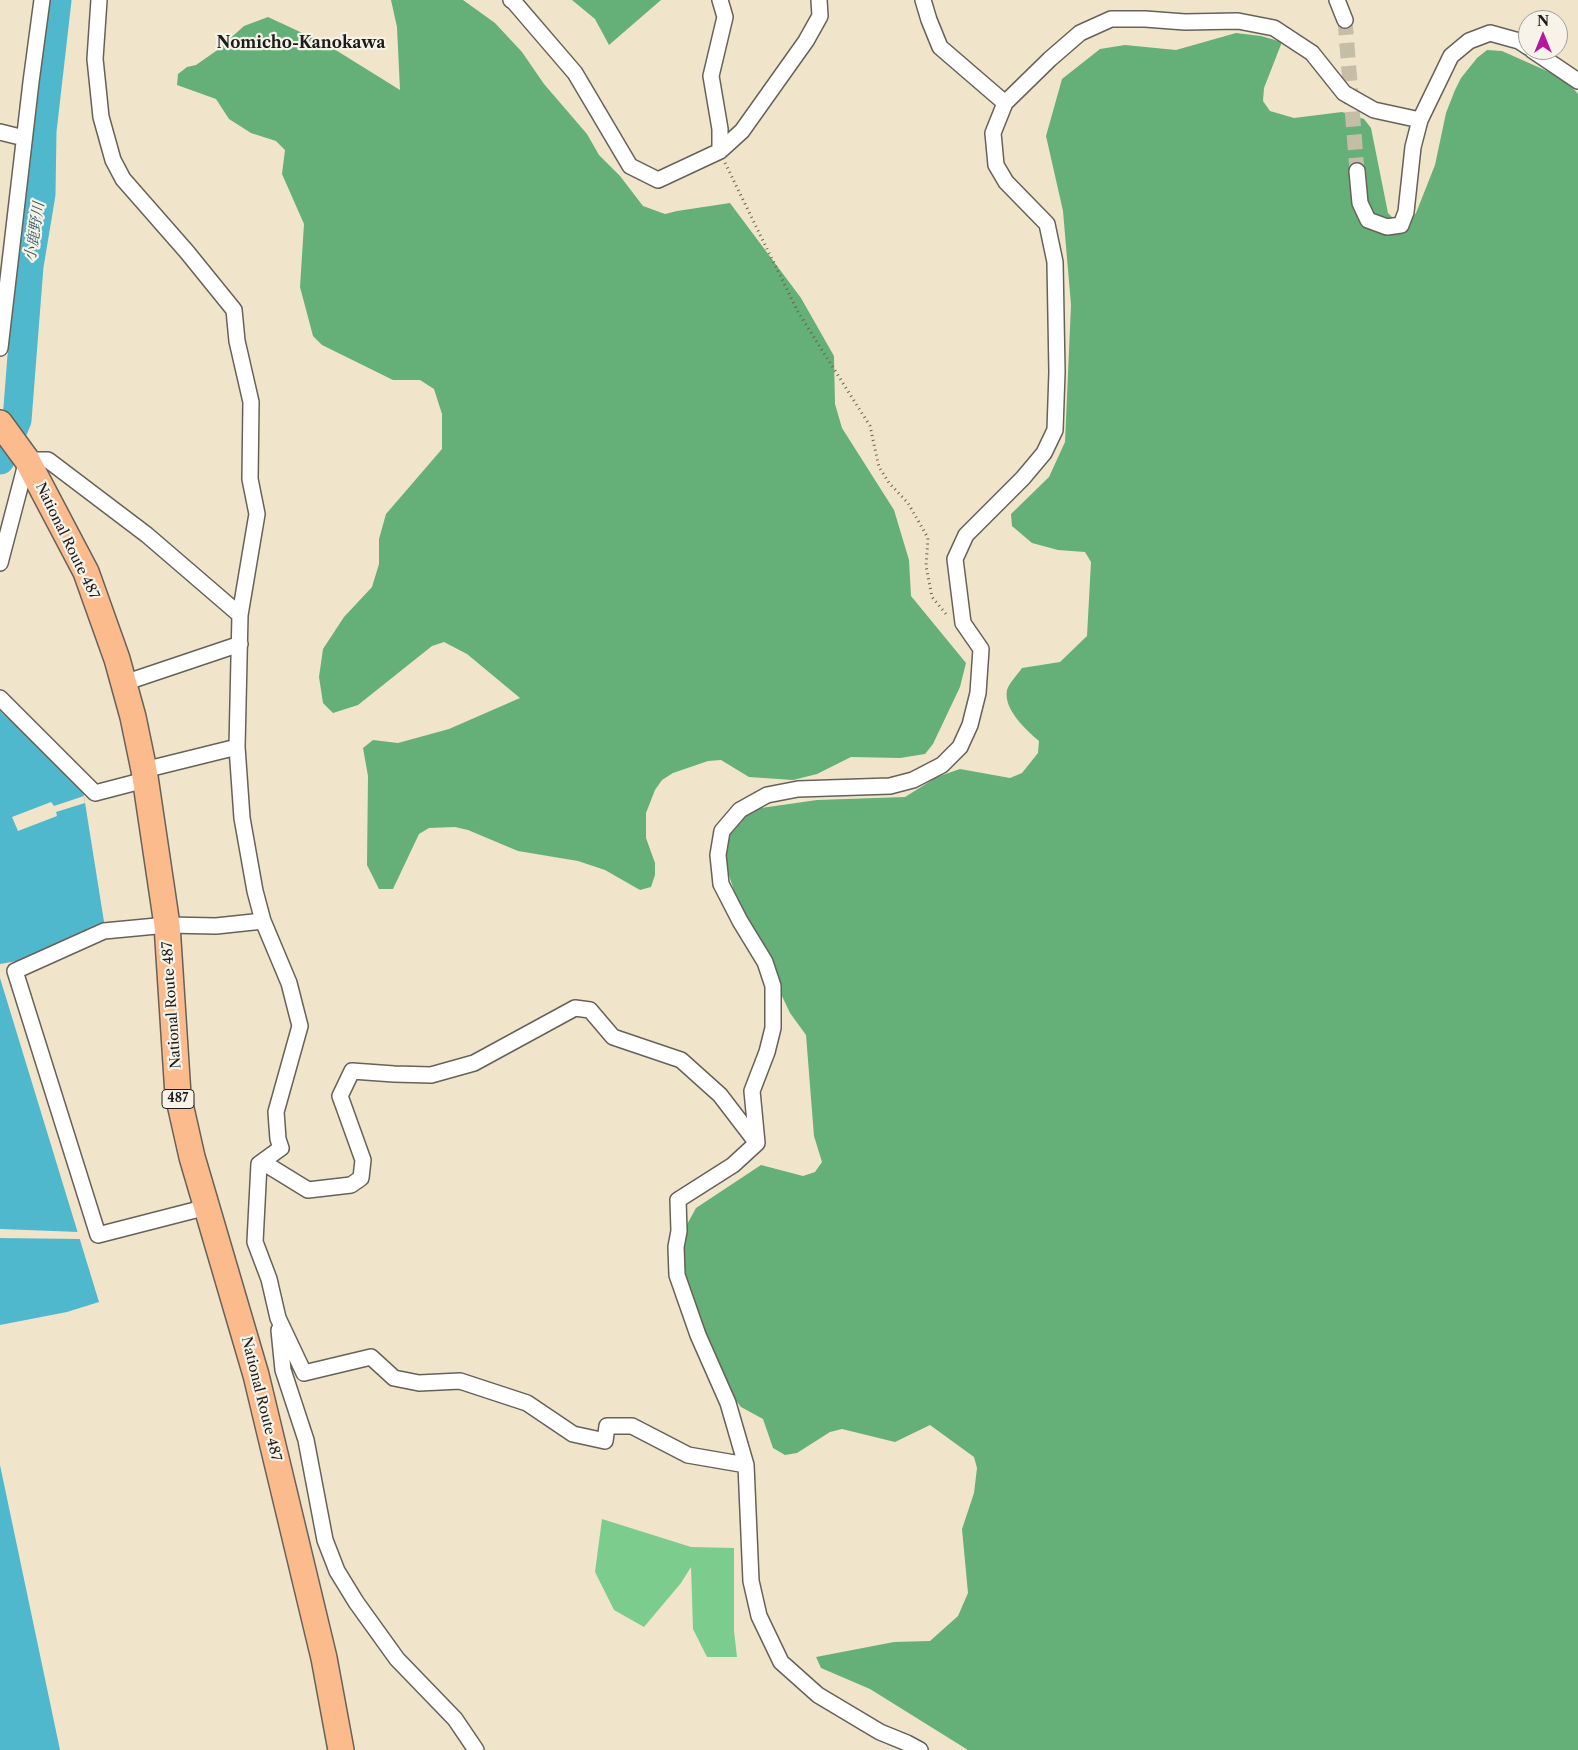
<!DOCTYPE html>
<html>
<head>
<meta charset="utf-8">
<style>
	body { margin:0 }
	#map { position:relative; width:1578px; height:1750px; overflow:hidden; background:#f0e5ca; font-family:"Libre Caslon Text",serif }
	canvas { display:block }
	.north { position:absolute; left:1518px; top:10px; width:50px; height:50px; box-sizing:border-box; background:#f7f3e8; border:1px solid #9f9d96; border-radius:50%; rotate:0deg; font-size:14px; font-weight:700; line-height:20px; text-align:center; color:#1c1c1c }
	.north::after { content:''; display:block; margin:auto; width:18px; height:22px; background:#b5179e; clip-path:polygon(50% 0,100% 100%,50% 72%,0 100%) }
</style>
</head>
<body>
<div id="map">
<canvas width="1578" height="1750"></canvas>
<div class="north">N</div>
</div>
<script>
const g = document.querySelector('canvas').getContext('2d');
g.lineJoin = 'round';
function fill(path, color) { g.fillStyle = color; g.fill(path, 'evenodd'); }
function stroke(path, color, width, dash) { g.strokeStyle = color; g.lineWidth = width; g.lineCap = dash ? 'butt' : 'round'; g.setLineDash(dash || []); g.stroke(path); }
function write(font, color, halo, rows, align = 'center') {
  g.font = font + ' "Libre Caslon Text","Noto Serif JP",serif'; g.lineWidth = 4.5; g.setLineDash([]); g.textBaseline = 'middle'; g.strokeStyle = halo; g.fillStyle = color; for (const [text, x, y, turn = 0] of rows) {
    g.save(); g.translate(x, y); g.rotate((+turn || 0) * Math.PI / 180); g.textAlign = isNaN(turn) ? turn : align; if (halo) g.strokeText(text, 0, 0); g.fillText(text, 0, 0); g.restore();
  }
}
const green = new Path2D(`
	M602 1519 691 1547 734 1548V1631L737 1657H707L693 1629 691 1567 681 1583 644 1627 614 1610 595 1572Z`);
const forest = new Path2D(`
	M391 0H463L495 23 522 52 544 84 587 134 599 155 620 176 643 206 665 214 677 211 730 203 801 298 834 356 835 404 842 428 894 510 909 560 911 596 966 663 960 687 933 744 925 754 900 758 851 757 817 774 793 780 749 777 721 760 708 761 673 773 662 780 655 790 646 813V838L655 863V875L651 887 640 890 605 870 578 861 518 851 468 830 455 827 429 828 419 834 393 889H379L367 865 368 776 363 748 373 740 398 743 449 729 520 698 467 654 444 642 432 646 358 705 333 713 323 703 319 677 323 649 344 617 372 587 379 564V539L386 514 442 449V414L434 389 420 380H393L322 345 313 336 300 287 304 224 282 174 285 150 276 141 251 133 229 119 216 99 177 85 178 74 187 67 196 65 216 51 244 26 268 17 326 44 400 90 397 27Z
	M572 0H661L609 45 595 19Z
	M1236 33 1261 36 1282 42 1264 88 1263 101 1270 111 1294 118 1342 112 1364 119 1371 128 1388 213 1397 222H1409L1416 213 1435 165 1446 113 1455 90 1461 78 1477 58 1487 50 1502 51 1565 79 1578 94V1750H968L870 1689 821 1668 816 1657 894 1642 930 1641 958 1616 968 1593 962 1529 974 1493 977 1468 974 1457 930 1425 895 1442 842 1429 830 1432 797 1453 785 1455 773 1448 763 1419 741 1407 725 1387 681 1268 684 1230 696 1208 761 1165 803 1176 815 1172 822 1162 814 1136 806 1035 790 1013 738 903 726 866 725 854 735 816 747 810 817 800 905 797 937 777 960 769 1010 778 1022 773 1038 753 1039 741C1026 730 1003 709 1007 690 1009 683 1018 674 1022 668L1060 662 1087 636 1091 562 1085 552 1058 550 1032 543 1012 526 1011 514 1049 477 1065 442 1071 305 1063 211 1046 136 1062 79 1100 49 1125 45 1176 50Z`);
const water = new Path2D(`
	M0 711 83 790 105 928 28 959 0 964Z
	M0 978 99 1302 67 1312 0 1325Z
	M0 1465 60 1750H0Z`);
const pier = new Path2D(`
	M84 796 85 803 56 812 57 816 18 831 12 817 51 802 54 806Z
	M0 1229 79 1232 81 1239 0 1238Z`);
const river = new Path2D(`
	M0 460 17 420 29 266 41 194 42 131 57 0`);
const minorTunnel = new Path2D(`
	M1345 20 1357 171`);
const path = new Path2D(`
	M725 163 798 312 870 426 879 467 889 483 908 503 928 538 926 566 932 597 946 614`);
const minor = new Path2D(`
	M99 0 95 59 101 117 113 160 123 179 187 252 234 310 237 341 251 402 250 479 257 514 240 615 237 747 242 818 255 891 263 921 289 983 300 1026 276 1112 278 1139 281 1148 259 1164 255 1242 269 1279 278 1318 304 1373 371 1357 394 1378 419 1383 460 1381 527 1403 573 1434 605 1441 607 1426H632L688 1455 746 1465
	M511 0 514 2 575 73 630 166 658 180 720 151 742 131 806 41 820 16 819 0
	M923 0 929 20 940 47 1005 103
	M1337 0 1345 20
	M1532 50 1578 81
	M0 132 24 138
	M720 151V129L711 76 725 17 720 0
	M1357 171 1360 203 1368 220 1387 227 1401 225 1406 212 1413 147 1420 120 1451 56 1469 41 1490 33 1519 41 1528 47
	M0 348 31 82 42 0
	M0 563 27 460H48L147 535 240 615
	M124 683 240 644
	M0 698 95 793 145 780
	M144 770 237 747
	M259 1164 269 1166 308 1190 351 1185 361 1178 363 1160 340 1096 352 1071 394 1074 431 1075 474 1063 575 1008 590 1010 613 1037 681 1060 720 1095 756 1142
	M207 1207 98 1235 15 971 104 931 167 925 216 926 263 921
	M279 1330 283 1370 306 1440 325 1540 337 1571 356 1602 397 1659 455 1719 476 1750
	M920 1750 907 1743 880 1732 818 1695 781 1662 759 1616 751 1581 746 1465 728 1403 698 1335 677 1275 676 1247 679 1231 678 1200 733 1165 757 1143 752 1091 767 1052 773 1028V986L765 962 740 921 721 884 718 855 722 831 740 810 767 795 798 789 890 786 913 780 942 765 960 747 970 725 978 693 981 649 963 623 955 559 966 535 1023 478 1044 453 1055 430 1057 372 1055 262 1047 224 1006 182 996 165 993 133 1005 103 1050 59 1080 33 1111 19H1145L1185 22 1238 21 1274 28 1312 53 1344 93 1374 110 1420 120`);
const trunk = new Path2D(`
	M0 423 27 460 86 572 117 659 133 717 144 770 167 925 178 1095 192 1157 256 1375 324 1658 341 1750`);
const shields = [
	[178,1099,32]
];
const shieldNames = [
	["487",178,1099]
];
const streetNames = [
	["National Route 487",67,541,64],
	["National Route 487",172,1005,-94],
	["National Route 487",261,1399,76]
];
const waterNames = [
	["小鹿野川",35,232,-81]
];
const quarterNames = [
	["Nomicho-Kanokawa",301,43]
];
fill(green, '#7bcc8d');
fill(forest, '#64b078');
fill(water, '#4fb8cc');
fill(pier, '#f0e5ca');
stroke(river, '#4fb8cc', 29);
stroke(minorTunnel, '#c6bda7', 15, [15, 8]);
stroke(minor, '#666259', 18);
stroke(trunk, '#666259', 28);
stroke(path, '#666259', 3, [1, 4]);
stroke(minor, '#fff', 15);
stroke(trunk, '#fbbb8c', 25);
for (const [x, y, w] of shields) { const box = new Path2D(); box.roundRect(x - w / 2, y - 9.5, w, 19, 4); g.fillStyle = '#f7f3e8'; g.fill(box); stroke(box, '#1c1c1c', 1); }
write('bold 12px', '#1c1c1c', null, shieldNames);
write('14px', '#1c1c1c', '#f7f3e8', streetNames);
write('italic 15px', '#305a62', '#f7f3e8', waterNames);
write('bold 16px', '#1c1c1c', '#f7f3e8', quarterNames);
</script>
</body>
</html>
